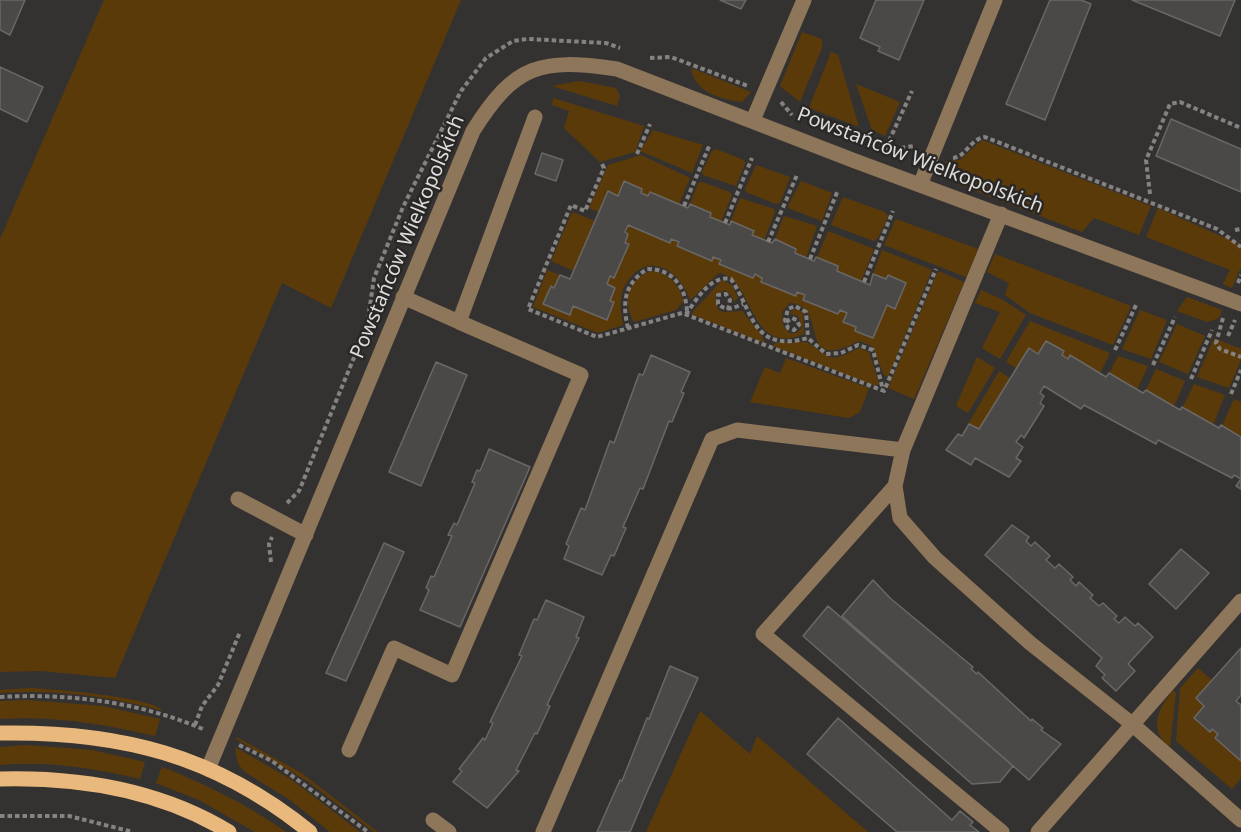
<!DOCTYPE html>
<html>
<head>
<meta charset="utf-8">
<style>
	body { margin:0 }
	canvas { display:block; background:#343230 }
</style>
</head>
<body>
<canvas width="1241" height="832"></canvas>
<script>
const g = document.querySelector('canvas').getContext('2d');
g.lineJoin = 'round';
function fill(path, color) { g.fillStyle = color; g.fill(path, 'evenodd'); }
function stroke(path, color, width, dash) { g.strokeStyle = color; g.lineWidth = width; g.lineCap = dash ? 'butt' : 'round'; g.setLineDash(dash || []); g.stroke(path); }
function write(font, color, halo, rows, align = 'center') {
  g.font = font + ' "Noto Sans",sans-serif'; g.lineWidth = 5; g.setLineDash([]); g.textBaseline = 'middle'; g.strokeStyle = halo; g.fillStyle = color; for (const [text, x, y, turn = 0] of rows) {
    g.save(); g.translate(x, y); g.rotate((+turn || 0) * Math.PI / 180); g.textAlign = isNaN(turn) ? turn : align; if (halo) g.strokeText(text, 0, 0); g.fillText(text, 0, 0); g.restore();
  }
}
const green = new Path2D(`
	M104 0H461L331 308 282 283 115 678 41 671 0 672V239Z
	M802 32 822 39V48L800 102 780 86Z
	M831 52 838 55 859 127 809 108Z
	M691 68 751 92 742 102C720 99 694 92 691 68Z
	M579 81 616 88 620 96 617 106 552 86Z
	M856 84 900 102 885 136 872 130Z
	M553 98 644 126 635 152 600 162 564 128 569 111 552 105Z
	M653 130 703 145 692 173 640 151Z
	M982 140 1151 206 1139 235 1094 218 1082 232 959 185 952 180 945 161 960 160Z
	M716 149 744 160 745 163 736 186 703 175 702 172 712 151Z
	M641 155 690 178 679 204 650 192 648 196 641 193 642 189 625 181 618 196 608 192 599 212 589 208 608 165Z
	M756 165 790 177 780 203 776 204 746 192 745 189Z
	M801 181 832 193 822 221 790 209 788 206Z
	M702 182 730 192 732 195 721 222 710 217 711 213 690 204 698 183Z
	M843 197 885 212 888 216 878 238 874 241 831 225Z
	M740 198 774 209 775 212 764 240 752 235 753 231 731 221Z
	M1158 208 1241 245V267L1232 288 1223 284 1230 270 1146 237Z
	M572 212 595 221 574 271 551 261Z
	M784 216 817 226 806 258 795 253 796 248 775 239Z
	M896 219 978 249 966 277 884 245Z
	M628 225 669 243 671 239 679 242 677 246 711 261 713 257 721 260 719 264 753 278 755 274 762 278 761 282 795 296 797 292 805 295 803 300 837 314 840 310 847 313 856 327 855 331 872 338 887 305 895 308 906 283 888 275 886 279 873 274 882 250 932 270 888 377 884 375 872 346 859 341C794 375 831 305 790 303L782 312 783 325 789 333H796L802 328 798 316 790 314 792 310 798 309 803 313 804 334C748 358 755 278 719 273L690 300C680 270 647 249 626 284 618 295 621 312 623 325L598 333 533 307 547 270 560 275 554 288 550 286 543 304 569 314 573 306 607 320 614 303 610 301 615 288 607 284 610 276 614 278 629 245 625 243Z
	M828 231 874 249 861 281 837 271 838 266 817 258Z
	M995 254 1131 306 1113 345 1030 313 1005 295 1009 283 987 272Z
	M650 271C669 273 678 283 684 301L676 310 634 322C622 301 628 281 650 271Z
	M938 271 964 282 914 399 888 388Z
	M722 280 732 285 738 298 734 302 731 295 725 290 715 295 718 310 724 312 742 311C748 320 763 334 765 343L691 314Z
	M981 290 1003 300 1026 315 1000 359 982 348 1000 312 975 303Z
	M1187 297 1222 310 1219 318 1207 322 1177 311Z
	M1140 310 1167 320 1151 359 1122 349Z
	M1030 321 1110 353 1100 373 1062 355 1064 351 1047 341 1038 353 1028 349 1016 368 1006 362Z
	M1177 324 1205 336 1188 374 1159 362Z
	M1214 338 1241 349V360L1229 388 1197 377Z
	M806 342C833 357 826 365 859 348L869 352 879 383 876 386 773 346 775 343Z
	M1118 356 1148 366 1137 390 1109 374Z
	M977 357 995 368 968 413 956 406Z
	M786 358 869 388 860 412 849 418 750 402 765 367 780 373Z
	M1156 369 1185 381 1174 406 1146 390Z
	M999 371 1010 378 979 429 968 424Z
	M1194 384 1225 395 1213 425 1183 407Z
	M1234 399 1241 402V437L1222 426Z
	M1198 668 1212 680 1196 698 1204 706 1194 719 1209 732 1212 729 1218 734 1215 738 1241 761V778L1232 789 1176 741 1180 688Z
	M30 688C51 689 154 697 163 711 110 696 55 689 0 693V690Z
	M1173 690 1176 693 1170 747C1147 730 1159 708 1173 690Z
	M27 700 103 706 160 719 155 736C103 724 53 716 0 719V701Z
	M700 711 750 754 757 736 868 832H646Z
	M237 737 303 774 378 832H374L307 781 236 739Z
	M26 745 92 750 145 762 140 779C93 768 48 761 0 765V747Z
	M235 747 292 780 360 832H330L290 800 245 772 238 764Z
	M162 767C206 784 246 804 286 832H255L199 800 156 783Z`);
const building = new Path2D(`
	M0 0H25L10 35 0 30Z
	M720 0H746L741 9Z
	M876 0H924L899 60 878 51 880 47 860 38Z
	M1050 0H1081L1091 4 1045 120 1006 104Z
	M1132 0H1235L1220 36Z
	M0 67 43 87 27 122 0 109Z
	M1171 119 1241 149V192L1156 156Z
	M542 153 563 160 556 181 535 174Z
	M624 181 642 189 641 193 648 196 650 192 688 208 690 204 711 213 710 217 730 225 731 221 754 231 752 235 772 243 775 239 796 249 795 253 814 261 816 257 838 266 837 271 870 285 873 274 886 279 888 275 906 283 895 309 887 305 873 338 855 331 856 327 843 322 847 313 840 310 838 314 803 300 805 295 797 292 796 296 761 282 762 278 755 274 753 278 719 264 721 260 713 257 712 261 677 246 679 242 671 239 670 243 628 225 625 232 628 234 625 243 629 244 614 278 610 276 607 284 615 288 610 301 614 302 607 320 573 306 570 315 543 304 551 286 554 288 560 275 570 279 608 191 618 196Z
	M1046 341 1064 351 1062 355 1068 359 1070 355 1106 377 1109 373 1143 393 1146 390 1180 410 1182 407 1219 428 1221 425 1241 437V489L1236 486 1241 479 1234 475 1232 478 1158 440 1156 444 1084 405 1081 409 1044 386 1040 393 1044 396 1040 403 1044 406 1024 438 1021 435 1016 442 1023 447 1016 458 1021 461 1009 477 975 458 971 465 946 450 958 434 962 436 969 424 979 429 1029 348 1038 354Z
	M651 355 690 372 681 392 684 393 672 422 669 421 643 489 640 488 623 527 626 528 614 556 611 555 602 575 564 559 569 546 566 544 581 508 585 510 610 441 614 443 639 374 643 375Z
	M436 362 467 375 421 486 389 472Z
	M489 449 530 467 460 627 420 610 429 590 426 588 431 576 434 577 452 536 448 535 454 523 457 525 475 483 472 482 477 470 480 471Z
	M1012 525 1029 537 1026 541 1031 546 1035 542 1050 556 1046 560 1055 568 1059 564 1073 577 1070 580 1076 586 1079 582 1093 595 1090 598 1099 606 1103 603 1117 616 1114 619 1119 623 1125 617 1135 626 1138 623 1153 637 1128 664 1135 671 1116 691 1102 678 1105 675 1096 666 1102 658 985 555Z
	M384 543 404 552 346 681 326 673Z
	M1181 549 1209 573 1176 609 1149 584Z
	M873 580 890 598 973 667 971 669 977 674 978 672 1031 721 1032 719 1043 728 1041 730 1061 744 1029 780 842 616Z
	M546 600 584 617 576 637 579 638 547 705 550 706 537 734 535 733 516 770 519 771 487 808 453 782 462 771 459 769 483 738 485 740 493 723 490 722 522 656 519 655 534 619 537 620Z
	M828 606 1013 766 1000 782 972 784 803 636Z
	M1241 648V695L1236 701 1241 705V761L1215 738 1218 734 1212 729 1210 732 1194 718 1204 706 1196 698Z
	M670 666 698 678 647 792 630 832H597L620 780 622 781 647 718 649 719Z
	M838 718 952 820 960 811 973 822 970 825 979 832H897L807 754Z`);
const path = new Path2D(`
	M650 58 671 57 748 86
	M781 102 792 115
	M889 141 912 91
	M886 150 914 146
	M637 154 650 124
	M953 158C966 157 970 139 985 137L1217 229 1241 247
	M602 164 604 168 585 211 571 205 528 309 597 337 682 313 884 391 936 269
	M1150 194 1146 160 1170 104 1180 102 1241 128
	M684 206 710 144
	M725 223 752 158
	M1235 230 1241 229
	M768 242 797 175
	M810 259 838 190
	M864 282 893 211
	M1238 283 1241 275
	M728 310 730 300 726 294 718 295V304C727 312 733 308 743 304
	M686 314C697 299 710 275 731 279 754 313 752 353 808 338L826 354 841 353 858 345 873 350 883 390
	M1223 318 1216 343 1220 349 1241 357
	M786 322 792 318 797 320 799 325 794 330 788 328 785 320 788 309 795 306 806 312 808 338
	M628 328C622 303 624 284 647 269 673 269 686 287 687 312
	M1228 336 1235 320
	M1115 350 1137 303
	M1153 365 1175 317
	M1191 379 1212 330
	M1231 394 1241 370
	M287 503 299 491 367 326 374 278 403 207 461 91 486 58 513 41 527 39 606 43 620 48
	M271 562 269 544 272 537
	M0 697C68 693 141 702 205 730
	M195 725 202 706 218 685 240 632
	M239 745 272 761 368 832
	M0 816H69L133 832`);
const minor = new Path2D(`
	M753 120 804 0
	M920 185 995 0
	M1001 214 903 450 895 486 900 518 935 558 1030 643 1132 724 1241 820
	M403 297 459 322
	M895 486 763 634 1002 832
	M238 499 306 535
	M349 750 394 648 452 675 581 375 459 322 535 117
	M208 769 473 131C515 64 540 58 617 69L855 161 1241 304
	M433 820 449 832
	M543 832 712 439 737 430 903 450
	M1038 832 1241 601`);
const major = new Path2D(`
	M0 733C120 731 215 755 310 832
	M0 779C80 777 160 790 229 832`);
const streetNames = [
	["Powstańców Wielkopolskich",920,161,21],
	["Powstańców Wielkopolskich",408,237,-67]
];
fill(green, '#5b3a0a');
fill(building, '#4b4947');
stroke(building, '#6a6866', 1.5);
stroke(path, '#858382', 4, [4.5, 3]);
stroke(minor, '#8e765a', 15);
stroke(major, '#e9b87c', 15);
write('20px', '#dedcdb', '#2a2826', streetNames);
</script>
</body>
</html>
